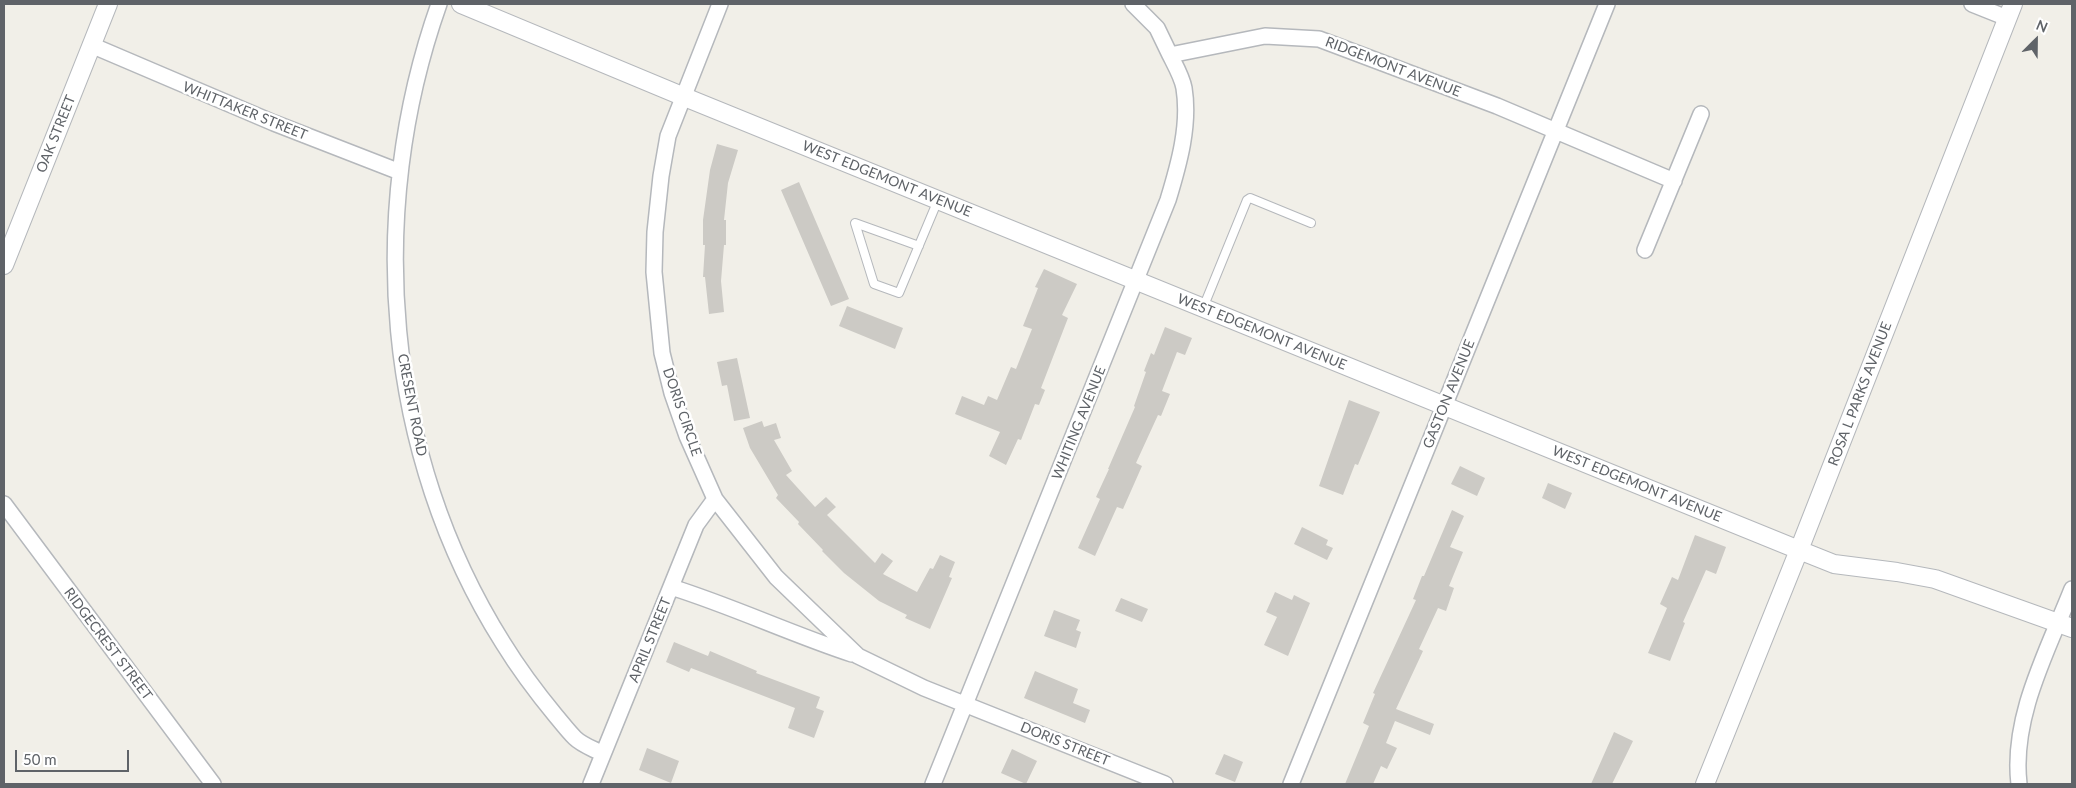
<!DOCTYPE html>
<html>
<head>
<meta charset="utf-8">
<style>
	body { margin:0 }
	#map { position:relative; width:2076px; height:788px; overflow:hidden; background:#f1efe8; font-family:Lato,sans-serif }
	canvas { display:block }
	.frame { position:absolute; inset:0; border:5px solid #5f6368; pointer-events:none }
	.north { position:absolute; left:2011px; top:15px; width:50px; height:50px; -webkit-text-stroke:4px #fff; paint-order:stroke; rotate:23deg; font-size:14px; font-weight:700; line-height:20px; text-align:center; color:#5f6368 }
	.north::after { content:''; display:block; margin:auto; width:18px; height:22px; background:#5f6368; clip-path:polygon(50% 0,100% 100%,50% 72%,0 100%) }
	.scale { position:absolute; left:15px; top:750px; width:114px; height:22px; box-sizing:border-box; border:2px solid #5f6368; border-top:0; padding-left:6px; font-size:15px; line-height:18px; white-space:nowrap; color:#5f6368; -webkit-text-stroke:4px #fff; paint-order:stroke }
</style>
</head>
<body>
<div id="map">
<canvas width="2076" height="788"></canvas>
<div class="frame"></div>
<div class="north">N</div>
<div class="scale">50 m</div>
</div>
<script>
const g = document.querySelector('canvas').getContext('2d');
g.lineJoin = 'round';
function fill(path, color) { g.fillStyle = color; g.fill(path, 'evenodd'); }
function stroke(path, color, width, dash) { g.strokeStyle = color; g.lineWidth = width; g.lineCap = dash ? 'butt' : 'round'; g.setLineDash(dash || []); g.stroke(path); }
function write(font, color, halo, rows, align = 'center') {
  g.font = font + ' Lato,sans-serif'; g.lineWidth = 5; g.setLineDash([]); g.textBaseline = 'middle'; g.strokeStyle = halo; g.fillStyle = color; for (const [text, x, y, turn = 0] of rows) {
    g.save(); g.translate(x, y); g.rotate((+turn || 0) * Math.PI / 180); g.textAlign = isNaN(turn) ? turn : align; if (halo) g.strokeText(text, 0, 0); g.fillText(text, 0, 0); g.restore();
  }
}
const building = new Path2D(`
	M717 144 738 150 728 183 724 220H726V245H724L721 281 724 312 709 314 705 277H703L705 245H703V220L710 170Z
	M799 182 849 299 831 306 781 190Z
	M1044 269 1077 284 1062 315 1068 318 1041 388 1045 390 1039 405 1035 404 1021 440 1018 439 1006 465 989 456 1000 432 955 414 962 396 984 405 988 396 997 400 1011 367 1016 369 1032 329 1023 326 1038 288 1035 287Z
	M847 306 903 328 895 349 839 326Z
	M1165 327 1192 338 1185 355 1177 352 1162 391 1170 394 1161 416 1158 415 1136 463 1142 466 1123 509 1117 507 1095 556 1078 548 1100 499 1096 497 1109 469H1108L1135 407 1134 406 1146 372 1144 371 1151 353 1154 355Z
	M737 358 750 418 734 421 727 385 722 386 717 362Z
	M1349 400 1380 412 1358 465 1355 464 1343 495 1319 486Z
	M762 421 764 427 776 423 781 438 774 440 792 471 786 475 815 507 826 497 836 507 827 515 875 563 882 553 893 561 883 574 917 592 930 568 933 569 940 555 955 562 949 577 952 578 930 629 905 618 907 615 879 601 844 573 822 551 823 550 798 524 799 522 776 498 778 495 750 448 743 428Z
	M1460 466 1485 478 1477 496 1451 484Z
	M1548 483 1572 493 1565 509 1542 498Z
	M1452 510 1464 516 1450 547 1463 552 1449 586 1454 588 1446 611 1438 608 1419 649 1423 651 1396 709 1434 724 1430 735 1395 721 1386 743 1397 748 1387 769 1381 766 1373 784H1345L1369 726 1363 723 1375 694 1373 693 1416 600 1413 599 1422 576H1424Z
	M1302 527 1328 540 1326 545 1333 548 1327 560 1294 544Z
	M1695 535 1726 547 1716 574 1706 570 1683 622 1685 623 1670 661 1648 653 1667 608 1660 604 1672 577 1678 580Z
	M1275 592 1292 600 1294 595 1310 603 1288 656 1264 645 1277 617 1266 612Z
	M1121 598 1148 609 1142 622 1115 611Z
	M1054 610 1080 620 1076 630 1081 632 1076 648 1044 636Z
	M674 642 708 656 710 651 757 671 756 673 820 697 816 708 824 711 814 738 788 728 795 708 691 668 689 672 666 662Z
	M1035 671 1078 689 1073 703 1090 710 1085 723 1024 698Z
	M1614 732 1633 741 1612 784H1591Z
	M647 748 679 761 671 783 639 770Z
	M1012 749 1037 761 1026 784 1001 773Z
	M1224 754 1243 762 1235 782 1215 774Z`);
const service = new Path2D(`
	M919 246 855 223 874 284 899 293 938 200
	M1203 308 1247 200 1250 198 1311 223`);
const minor = new Path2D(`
	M439 4C365 213 384 454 503 643 519 669 537 693 556 716 562 723 568 731 575 738 582 745 594 749 603 754
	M720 4 668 136 661 176 655 232 654 272 662 353 672 393 687 436 715 499 776 577 858 656 924 688 1165 784
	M1133 4 1157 28 1170 55 1265 36 1319 39 1497 106 1674 181
	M1972 4 2007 18
	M91 45 274 123 400 172
	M1645 250 1701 114
	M4 504 213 784
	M671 587C732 606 791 634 852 654
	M591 784 696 525 715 499
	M933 784 1168 200C1179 164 1190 125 1184 88 1182 77 1175 65 1170 55
	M1291 784 1607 4
	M2019 784C2011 717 2048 650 2072 589`);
const tertiary = new Path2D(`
	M461 4 682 96 1799 550 1834 564 1897 572 1935 579 2072 628
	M4 265 108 4
	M1705 784 1799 550 2013 4`);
const streetNames = [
	["RIDGEMONT AVENUE",1393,67,21],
	["WHITTAKER STREET",245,111,22],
	["OAK STREET",56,134,-68],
	["WEST EDGEMONT AVENUE",887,179,22],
	["WEST EDGEMONT AVENUE",1262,332,22],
	["GASTON AVENUE",1449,394,-68],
	["ROSA L PARKS AVENUE",1860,394,-69],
	["CRESENT ROAD",412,405,79],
	["DORIS CIRCLE",682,412,71],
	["WHITING AVENUE",1079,423,-68],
	["WEST EDGEMONT AVENUE",1637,484,22],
	["APRIL STREET",650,640,-68],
	["RIDGECREST STREET",108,644,53],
	["DORIS STREET",1065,744,22]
];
fill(building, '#cccac5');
stroke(service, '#b5b8bc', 10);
stroke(minor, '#b5b8bc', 18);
stroke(tertiary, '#b5b8bc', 20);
stroke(service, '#fff', 8);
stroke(minor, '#fff', 15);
stroke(tertiary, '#fff', 18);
write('14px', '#5f6368', '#fff', streetNames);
</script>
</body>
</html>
